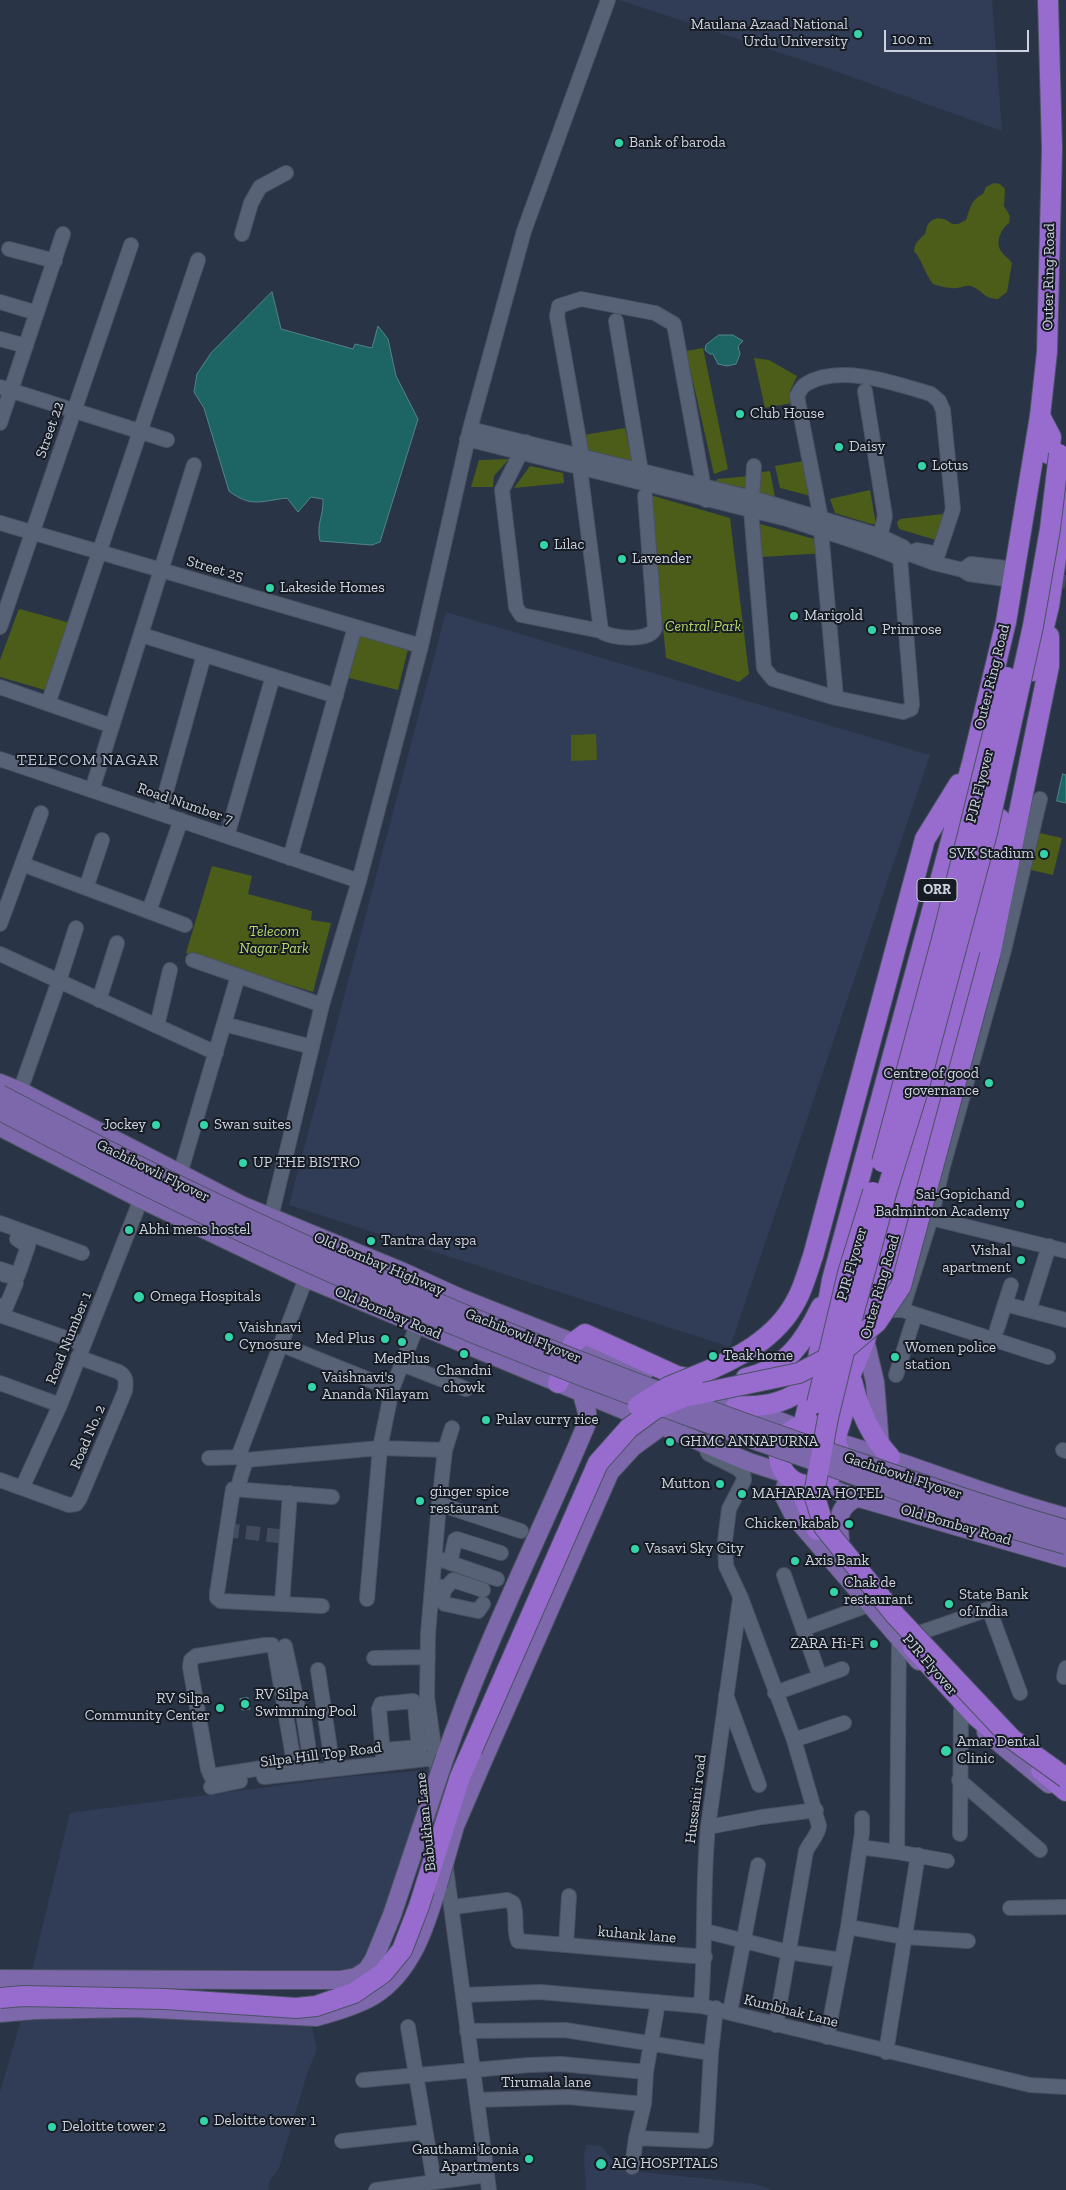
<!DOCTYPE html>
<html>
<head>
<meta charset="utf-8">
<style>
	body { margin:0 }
	#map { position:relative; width:1066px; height:2190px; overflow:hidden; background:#2a3447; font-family:"Zilla Slab",serif }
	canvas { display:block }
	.scale { position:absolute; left:884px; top:30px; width:145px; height:22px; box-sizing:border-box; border:2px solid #ccd2df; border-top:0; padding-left:6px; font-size:15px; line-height:18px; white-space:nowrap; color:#ccd2df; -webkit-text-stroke:4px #171c24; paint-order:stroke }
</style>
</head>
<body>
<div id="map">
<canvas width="1066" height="2190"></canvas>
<div class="scale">100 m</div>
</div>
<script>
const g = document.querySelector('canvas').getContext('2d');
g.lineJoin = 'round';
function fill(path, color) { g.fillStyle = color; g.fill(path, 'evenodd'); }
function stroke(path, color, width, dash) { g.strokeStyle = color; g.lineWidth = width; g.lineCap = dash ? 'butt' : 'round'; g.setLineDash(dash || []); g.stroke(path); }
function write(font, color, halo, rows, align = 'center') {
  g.font = font + ' "Zilla Slab",serif'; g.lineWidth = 4; g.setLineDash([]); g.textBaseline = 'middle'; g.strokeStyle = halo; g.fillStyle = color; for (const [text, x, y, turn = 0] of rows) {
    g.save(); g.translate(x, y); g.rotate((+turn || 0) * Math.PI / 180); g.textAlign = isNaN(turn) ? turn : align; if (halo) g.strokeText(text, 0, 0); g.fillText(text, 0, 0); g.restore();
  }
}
const built = new Path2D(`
	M619 0H992L1002 131 824 67Z
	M446 612 930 755 730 1347 289 1205Z
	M430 1770 415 1836 367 1962 341 1974 121 1973 32 1970 70 1813 344 1777Z
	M136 2017 311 2024 317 2049 307 2074 279 2168 269 2182 268 2190H0V2092L21 2020Z
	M586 2145 602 2146 610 2158 623 2170 756 2184 772 2190H586L584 2156Z`);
const green = new Path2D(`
	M994 183 1000 184 1005 189 1004 206 1010 216 1009 223C1001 229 995 242 1001 251 1004 256 1009 258 1012 263L1007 292 998 299C982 298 985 292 973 287 967 284 963 287 957 288 949 289 940 286 933 284 924 273 923 261 914 251 915 242 919 240 925 234 926 232 926 229 927 226 933 215 944 217 952 224H958L966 220C970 209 971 199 983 194L986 187Z
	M703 348 728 469 714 474 686 351Z
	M754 358 769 360 797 376 790 391 792 403 765 408Z
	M625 428 632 461 588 450 584 435Z
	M509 459 494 476 493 487H471L479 460Z
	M803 461 811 496 780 488 775 466Z
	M530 466 563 473 564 483 514 488Z
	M770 471 775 497 756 493 757 475 762 472Z
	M750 476 751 489 716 482 717 479Z
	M870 490 876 524H871L835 513 830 499Z
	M650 495 730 518 749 674 739 682 666 658Z
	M943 514 936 540 899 529 897 522 900 519Z
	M760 524 825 542V553L762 557Z
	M20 609 70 623 45 690 0 677V660L18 611Z
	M361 632 409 645 398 690 349 678Z
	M596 734 597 760 571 761V735Z
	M1035 832 1062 838 1053 875 1027 869Z
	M212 866 252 876 248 894 312 911 311 920 331 923 313 992 186 953Z`);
const water = new Path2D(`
	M272 292 281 329 353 349 355 344 372 348 378 326 388 339 396 376 418 419 380 542 372 545 320 541C316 523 324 516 323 499L311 497 298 512 287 498C261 501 251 508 229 491L204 408 194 392 197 374 211 353Z
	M719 335H733L743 341 738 346 740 354 736 364 727 366 718 364 713 354H710L705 350 706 345Z
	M1063 774 1066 775V803L1057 801Z
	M248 1698 250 1709 242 1710 240 1699Z`);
const minorTunnel = new Path2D(`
	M1010 574 1066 582
	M225 1530 287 1537`);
const minor = new Path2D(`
	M242 234 251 203 260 187 286 173
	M9 249 55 261
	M0 302 37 313
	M616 321 642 478
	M0 339 26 346
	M0 387 167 440
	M865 391 885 516 878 545
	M0 423 63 234
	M470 429 752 498 880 536 903 547 910 554 934 563 963 570 969 574 1005 579 1010 574 1006 568 971 564 963 570
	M467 439 787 519C824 532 863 542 900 558L917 550 938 554 953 509 943 410 939 401 931 394C897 384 840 363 806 384 802 386 799 392 797 396L821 519V531L836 698
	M526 442 502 490 516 607 521 615 601 631 580 469 582 457 557 316 559 306 581 299 655 313 674 324 706 500
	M752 498 754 466
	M751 510 764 668 773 679 836 698 903 712 911 709 912 704 900 558
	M0 523 421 646
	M0 627 131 245
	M601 631C611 639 650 642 655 628L645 496
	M142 635 336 696
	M0 687 112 726
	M48 704 198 260
	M0 759 359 881
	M92 790 194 465
	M1040 799 1004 950 943 1166 931 1218 1066 1251
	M160 813 204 655
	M227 836 273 676
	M290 858 355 627
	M22 864 185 925
	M86 888 102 840
	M149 911 181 820
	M0 924 41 813
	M0 954 216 1053
	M193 960 322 1005
	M99 1000 117 943
	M224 1024 312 1047
	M157 1026 170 970
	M20 1091 59 981 76 928
	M180 1174 238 976
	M271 1217 322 1005 359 881 421 646 470 429 524 231 608 0
	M0 1223 82 1253
	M0 1269 18 1275 28 1246 17 1239 20 1231
	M1005 1304 1066 1320
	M0 1306 6 1307 16 1283 14 1277 5 1275
	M894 1310H902L931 1218
	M902 1310 1048 1357
	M1029 1310 1049 1246
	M0 1315 83 1344
	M997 1329 1011 1285
	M280 1344 392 1389
	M402 1364 466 1389
	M896 1375 915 1315
	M0 1383 60 1405
	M1063 1450 1066 1451
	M707 1451 709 1454 737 1468 743 1473 744 1480 729 1509 725 1541 726 1566 741 1598 794 1740 819 1826C818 1836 810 1842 806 1851L776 2025
	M241 1457 240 1452 306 1278
	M209 1458 241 1457 246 1460 380 1448 445 1450 452 1428
	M0 1480 69 1505 76 1504 80 1498 125 1391C126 1382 127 1377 119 1372L78 1357
	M22 1488 60 1405 141 1199
	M239 1488C239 1477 244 1470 246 1460
	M439 1504 521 1531
	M442 1560 497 1579
	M450 1563 455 1540 457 1539 501 1553
	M432 1585 442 1587 444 1590 442 1601 445 1604 478 1611 483 1604
	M444 1590 453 1580 483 1590
	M367 1599 380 1448 392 1389 417 1326
	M282 1604 290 1493
	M322 1606 221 1601 217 1598V1593L233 1489 332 1497
	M803 1629 871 1604
	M916 1634 989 1609 1020 1693
	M899 1638 897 1852 947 1861
	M265 1645H272L275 1651 294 1763 211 1776 208 1769 190 1667 191 1660 196 1656Z
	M285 1646 298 1707 303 1712 312 1771
	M374 1658 428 1657
	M318 1670 333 1769
	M820 1677 842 1669
	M1064 1677 1066 1668
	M775 1693 820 1677 784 1575
	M726 1695 759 1785
	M794 1740 844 1723
	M383 1750 421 1747
	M384 1764 379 1709 381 1704 413 1701 415 1704 418 1739 433 1740
	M264 1777 435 1758
	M959 1780 1040 1850
	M211 1787 240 1781
	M442 1822 439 1784 427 1697 428 1634 439 1504 445 1450
	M708 1827 762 1817 816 1810
	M960 1834 961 1710
	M860 1847 897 1852
	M445 1861 489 2190
	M453 1907 507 1900 513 1903C518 1915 513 1929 518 1941L566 1945 569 1896
	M1010 1908 1066 1907
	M848 1927 905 1937 968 1941
	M705 1931 788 1952 841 1960
	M566 1945 705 1957
	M463 1995 540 1992 701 2006 1030 2085 1066 2087
	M701 2006C706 1946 702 1886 708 1827L740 1599
	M730 2012 758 1865
	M408 2027 434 2182
	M467 2031 565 2030 711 2053
	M827 2037 848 1927 862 1833V1818
	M886 2052 918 1855
	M363 2080 529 2065 561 2064 646 2072
	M477 2100 568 2097 644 2104
	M636 2138 706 2141 711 2053 716 2008
	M342 2141 424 2132
	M632 2167 636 2138 644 2104 646 2072 658 2002
	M376 2190 487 2175`);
const major = new Path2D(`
	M0 1083 20 1091 241 1205 401 1271 458 1297 645 1371
	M0 1127 141 1199 306 1278 749 1462 786 1474
	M865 1340 875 1382 880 1445
	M697 1391 798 1428
	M836 1442C914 1464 988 1497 1066 1517
	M789 1476 783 1494 794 1516 919 1661
	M818 1483 842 1493 1066 1558
	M840 1540C838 1519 837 1507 858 1497
	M986 1732 1049 1784
	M445 1757C485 1643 540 1535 587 1423V1412L582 1394
	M482 1763 610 1472 633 1447 662 1426
	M0 1979 261 1980
	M0 2013 35 2010 135 2008 316 2017C335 2012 356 2006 373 1996 412 1972 426 1925 438 1885`);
const highway = new Path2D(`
	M1040 416 1051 437 1049 454
	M1033 671 1049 606 1066 490
	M990 955 1049 666V636
	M695 1376C735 1360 777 1339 797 1299 804 1286 808 1270 813 1256L925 839 959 784
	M746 1378C786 1369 804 1342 821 1307
	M852 1381C859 1410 870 1435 890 1457
	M558 1383 573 1343 585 1334 677 1376 698 1380
	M736 1406C767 1408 790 1402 814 1381
	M779 1455a30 30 0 1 1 60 0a30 30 0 1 1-60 0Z
	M803 1426 814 1381 832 1280 972 763 1006 622 1040 416 1047 352 1052 149 1048 0
	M835 1440 843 1414 851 1374 865 1340 922 1144 972 955 1000 819
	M804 1498 817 1530
	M913 1647 976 1716 1001 1737
	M1041 1770 1066 1791`);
const majorBridge = new Path2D(`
	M0 1094C276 1241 566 1364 862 1463 930 1486 997 1510 1066 1529
	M0 1111C258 1251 531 1364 808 1459 893 1489 979 1521 1066 1545
	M438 1885 455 1826 482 1763
	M261 1980H340L356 1977 367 1970 374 1959 392 1915 445 1757`);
const highwayBridge = new Path2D(`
	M1059 454 1050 529 1033 626 987 833 919 1087 887 1190 853 1315 828 1418 814 1494 824 1527 896 1616 1012 1739 1066 1778
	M882 1162 942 939 1007 677
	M817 1403 848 1273 873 1192
	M638 1406 668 1387 695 1376
	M0 1998 23 1996 165 1999 296 2008 316 2006 354 1993 383 1973 402 1950 419 1906 460 1777 598 1463 629 1428 655 1409 684 1397 799 1373 845 1349 877 1322 901 1286 990 955`);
const markers = [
	[858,34,5,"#34d4a8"],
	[619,143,5,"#34d4a8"],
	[740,414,5,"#34d4a8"],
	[839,447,5,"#34d4a8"],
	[922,466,5,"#34d4a8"],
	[544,545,5,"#34d4a8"],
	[622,559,5,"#34d4a8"],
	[270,588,5,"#34d4a8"],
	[794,616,5,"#34d4a8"],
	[872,630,5,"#34d4a8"],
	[1044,854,5,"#34d4a8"],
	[989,1083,5,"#34d4a8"],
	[156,1125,5,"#34d4a8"],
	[204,1125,5,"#34d4a8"],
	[243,1163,5,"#34d4a8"],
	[1020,1204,5,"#34d4a8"],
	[129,1230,5,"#34d4a8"],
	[371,1241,5,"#34d4a8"],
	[1021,1260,5,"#34d4a8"],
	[139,1297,6,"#34d4a8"],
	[229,1337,5,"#34d4a8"],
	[385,1339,5,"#34d4a8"],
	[402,1342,5,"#34d4a8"],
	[464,1354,5,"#34d4a8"],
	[713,1356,5,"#34d4a8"],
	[895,1357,5,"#34d4a8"],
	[312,1387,5,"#34d4a8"],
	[486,1420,5,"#34d4a8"],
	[670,1442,5,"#34d4a8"],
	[720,1484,5,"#34d4a8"],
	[742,1494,5,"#34d4a8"],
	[420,1501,5,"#34d4a8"],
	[849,1524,5,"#34d4a8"],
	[635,1549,5,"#34d4a8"],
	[795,1561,5,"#34d4a8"],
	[834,1592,5,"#34d4a8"],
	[949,1604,5,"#34d4a8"],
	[874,1644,5,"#34d4a8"],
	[245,1704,5,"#34d4a8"],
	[220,1708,5,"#34d4a8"],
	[946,1751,6,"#34d4a8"],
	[204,2121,5,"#34d4a8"],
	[52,2127,5,"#34d4a8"],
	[529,2159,5,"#34d4a8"],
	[601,2164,6,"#34d4a8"]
];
const shields = [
	[937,890,40]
];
const shieldNames = [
	["ORR",937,890]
];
const poiNames = [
	["Maulana Azaad National",848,25,"right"],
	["Urdu University",848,42,"right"],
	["Bank of baroda",629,143],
	["Club House",750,414],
	["Daisy",849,447],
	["Lotus",932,466],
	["Lilac",554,545],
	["Lavender",632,559],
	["Lakeside Homes",280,588],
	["Marigold",804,616],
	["Primrose",882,630],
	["SVK Stadium",1034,854,"right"],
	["Centre of good",979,1074,"right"],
	["governance",979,1091,"right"],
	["Jockey",146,1125,"right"],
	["Swan suites",214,1125],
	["UP THE BISTRO",253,1163],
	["Sai-Gopichand",1010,1195,"right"],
	["Badminton Academy",1010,1212,"right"],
	["Abhi mens hostel",139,1230],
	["Tantra day spa",381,1241],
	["Vishal",1011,1251,"right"],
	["apartment",1011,1268,"right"],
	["Omega Hospitals",150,1297],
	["Vaishnavi",239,1328],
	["Cynosure",239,1345],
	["Med Plus",375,1339,"right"],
	["Women police",905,1348],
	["station",905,1365],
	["Teak home",723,1356],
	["MedPlus",402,1359,"center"],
	["Chandni",464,1371,"center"],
	["chowk",464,1388,"center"],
	["Vaishnavi's",322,1378],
	["Ananda Nilayam",322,1395],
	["Pulav curry rice",496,1420],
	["GHMC ANNAPURNA",680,1442],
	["Mutton",710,1484,"right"],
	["ginger spice",430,1492],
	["restaurant",430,1509],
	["MAHARAJA HOTEL",752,1494],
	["Chicken kabab",839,1524,"right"],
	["Vasavi Sky City",645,1549],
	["Axis Bank",805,1561],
	["Chak de",844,1583],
	["restaurant",844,1600],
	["State Bank",959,1595],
	["of India",959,1612],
	["ZARA Hi-Fi",864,1644,"right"],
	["RV Silpa",255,1695],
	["Swimming Pool",255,1712],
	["RV Silpa",210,1699,"right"],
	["Community Center",210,1716,"right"],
	["Amar Dental",957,1742],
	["Clinic",957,1759],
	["Deloitte tower 1",214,2121],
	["Deloitte tower 2",62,2127],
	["Gauthami Iconia",519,2150,"right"],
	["Apartments",519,2167,"right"],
	["AIG HOSPITALS",612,2164]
];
const streetNames = [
	["Outer Ring Road",1049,277,-89],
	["Street 22",50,430,-71],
	["Street 25",215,569,16],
	["Outer Ring Road",992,677,-76],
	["PJR Flyover",980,786,-76],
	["Road Number 7",185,804,19],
	["Gachibowli Flyover",153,1171,26],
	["Old Bombay Highway",379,1264,23],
	["PJR Flyover",852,1264,-74],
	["Outer Ring Road",880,1287,-74],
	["Old Bombay Road",388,1313,23],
	["Gachibowli Flyover",523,1336,22],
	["Road Number 1",69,1338,-68],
	["Road No. 2",88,1437,-67],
	["Gachibowli Flyover",903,1476,18],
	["Old Bombay Road",956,1525,16],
	["PJR Flyover",930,1665,49],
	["Silpa Hill Top Road",321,1755,-7],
	["Hussaini road",696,1799,-83],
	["Babukhan Lane",426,1822,-96],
	["kuhank lane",637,1935,5],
	["Kumbhak Lane",791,2011,14],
	["Tirumala lane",546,2083]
];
const parkNames = [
	["Central Park",703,627],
	["Telecom",274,932],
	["Nagar Park",274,949]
];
const neighbourhoodNames = [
	["TELECOM NAGAR",88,760]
];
fill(built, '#313d56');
fill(green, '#4b5d18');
fill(water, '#1d6465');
stroke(water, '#52858a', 1);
stroke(minorTunnel, '#424c5e', 14, [14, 7]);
stroke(minor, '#4a5262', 16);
stroke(major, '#4a5262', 20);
stroke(highway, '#4a5262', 22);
stroke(minor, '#576277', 14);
stroke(major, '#7d68ab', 18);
stroke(highway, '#976cce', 20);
stroke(majorBridge, '#4a5262', 20, []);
stroke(highwayBridge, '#4a5262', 22, []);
stroke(majorBridge, '#7d68ab', 18);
stroke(highwayBridge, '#976cce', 20);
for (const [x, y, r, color] of markers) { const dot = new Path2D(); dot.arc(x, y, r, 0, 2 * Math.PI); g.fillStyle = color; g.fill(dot); stroke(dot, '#171c24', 2); }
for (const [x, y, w] of shields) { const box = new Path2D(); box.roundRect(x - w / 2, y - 11.5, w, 23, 4); g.fillStyle = '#171c24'; g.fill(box); stroke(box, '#ccd2df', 1); }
write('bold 14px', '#ccd2df', null, shieldNames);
write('15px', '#ccd2df', '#171c24', poiNames, 'left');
write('15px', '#ccd2df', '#171c24', streetNames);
write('italic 15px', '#b8d96a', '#171c24', parkNames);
g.letterSpacing = '1px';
write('16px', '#b6c2da', '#171c24', neighbourhoodNames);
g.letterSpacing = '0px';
</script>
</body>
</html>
